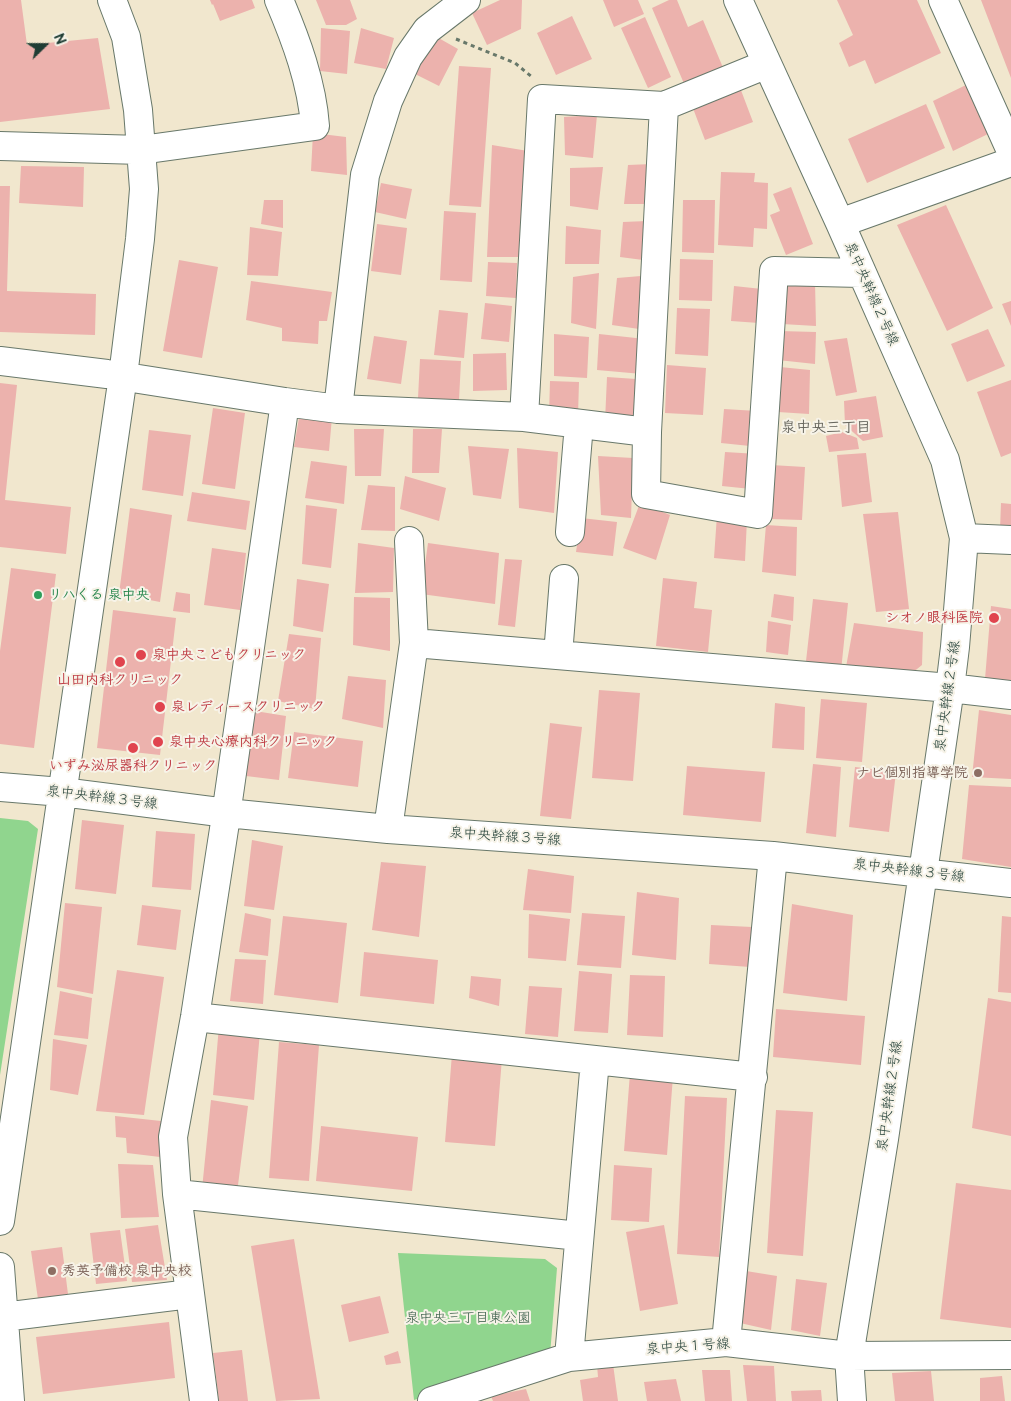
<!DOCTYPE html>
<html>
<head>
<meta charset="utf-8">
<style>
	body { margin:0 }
	#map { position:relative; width:1011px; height:1401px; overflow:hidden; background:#f1e7ce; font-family:"Balsamiq Sans",sans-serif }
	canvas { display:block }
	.north { position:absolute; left:20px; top:20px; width:50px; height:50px; -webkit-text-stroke:4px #f7f3e8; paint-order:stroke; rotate:68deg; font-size:14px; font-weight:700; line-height:20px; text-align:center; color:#1f3d34 }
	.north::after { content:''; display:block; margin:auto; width:18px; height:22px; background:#1f3d34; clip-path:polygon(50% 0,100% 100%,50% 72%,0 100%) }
</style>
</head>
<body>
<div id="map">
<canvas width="1011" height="1401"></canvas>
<div class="north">N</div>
</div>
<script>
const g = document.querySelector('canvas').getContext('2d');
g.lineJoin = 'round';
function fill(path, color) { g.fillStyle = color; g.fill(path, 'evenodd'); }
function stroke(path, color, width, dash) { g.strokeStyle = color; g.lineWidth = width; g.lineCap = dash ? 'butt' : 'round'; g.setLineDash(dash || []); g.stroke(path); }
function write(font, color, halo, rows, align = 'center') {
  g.font = font + ' "Balsamiq Sans","Klee One",sans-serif'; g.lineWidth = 4; g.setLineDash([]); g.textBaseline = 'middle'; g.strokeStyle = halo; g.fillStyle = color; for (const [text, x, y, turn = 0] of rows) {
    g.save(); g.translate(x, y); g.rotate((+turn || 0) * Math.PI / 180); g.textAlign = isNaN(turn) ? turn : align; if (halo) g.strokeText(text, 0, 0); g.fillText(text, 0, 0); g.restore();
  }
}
const green = new Path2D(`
	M0 818 28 821 38 829 0 1075Z
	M398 1253 545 1259 557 1268 550 1355 540 1361 414 1400Z`);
const building = new Path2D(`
	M0 0H21L27 45 98 38 110 109 0 122Z
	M210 0H252L255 8 220 21 213 4 212 5Z
	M316 0H350L357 19 346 25H326Z
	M500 0H522L521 29 487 45 472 13Z
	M603 0H638L644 14 614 27Z
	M669 0H677L688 27 703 20 724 70 685 86 652 8Z
	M837 0H917L941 53 875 84 865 60 849 67 839 43 853 35Z
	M981 0H1011V78Z
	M572 16 592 59 556 75 537 33Z
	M645 17 671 77 648 88 621 28Z
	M321 28 350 31 347 74 320 71Z
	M361 28 394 38 386 69 354 63Z
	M435 36 458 49 439 86 415 74Z
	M459 66 491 68 481 207 449 205Z
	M739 85 753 122 705 140 691 103Z
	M966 85 988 134 953 151 933 101Z
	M926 104 945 148 867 183 848 139Z
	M597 115 593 158 565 155 564 117Z
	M313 133 346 137 347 175 311 171Z
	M492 145 528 151 520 257H487Z
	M652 164 648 204H624L628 165Z
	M21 166 84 167 83 207 19 203Z
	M603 167 598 210 570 206V168Z
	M721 172 755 173 754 182 768 183 767 229 754 228 753 247 718 245Z
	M381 183 412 189 406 219 375 212Z
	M0 186H10L7 291 96 294 95 335 0 332Z
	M791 187 813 244 786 255 770 215 780 211 773 194Z
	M264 200H283V228L261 224Z
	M683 200H715L714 253 682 252Z
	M946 205 993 308 947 331 897 225Z
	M444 211 476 213 472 282 440 280Z
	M647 221 643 260 620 257 623 222Z
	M377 224 407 228 401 275 371 271Z
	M566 226 601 230 599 264H565Z
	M250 227 282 232 278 276 247 275Z
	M680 259 713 260 712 301 679 300Z
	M179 260 218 267 202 358 163 351Z
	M488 262 517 263 516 298 486 296Z
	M599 273 596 329 571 323 573 277Z
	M641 276 639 329 612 325 617 278Z
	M251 281 332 292 327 321H319L318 344 282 341V328L246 320Z
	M815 282 816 326 782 324 785 283Z
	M734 286 762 289 759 323 731 321Z
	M1011 301V326L1002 304Z
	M485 303 512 306 509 342 481 339Z
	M677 308 710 309 708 356 675 354Z
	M439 310 468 313 464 358 434 355Z
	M988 329 1005 366 967 382 951 344Z
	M779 331 816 332 815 364 778 360Z
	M554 334 589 337 587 378 554 376Z
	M599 334 645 339 642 374 597 370Z
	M374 336 407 341 401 384 367 379Z
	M847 338 857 392 836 396 824 341Z
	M506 353 507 390 473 391V354Z
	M420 359 461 361 459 400 418 398Z
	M667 365 706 368 703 415 665 413Z
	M780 367 810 370 809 414 778 412Z
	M607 377 636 379 634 422 605 421Z
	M1011 380V453L1001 457 977 392Z
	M550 381 579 382 578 415H549Z
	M0 383 17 385 5 500 71 507 66 554 0 547Z
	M876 396 883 437 863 441 845 425 844 401Z
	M213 408 245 413 235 489 202 484Z
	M724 409 757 411 750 446 721 443Z
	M300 412 332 417 329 451 294 447Z
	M354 429H384L381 476H355Z
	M413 429H442L439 473H412Z
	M149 430 191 435 183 496 142 490Z
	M842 432 857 438 859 449 829 452 826 436Z
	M468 446 509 449 501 499 473 495Z
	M517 448 558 452 554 513 519 508Z
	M725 452 758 454 751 489 722 486Z
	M866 453 872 502 842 507 837 455Z
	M598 456 633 458 631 518 601 515Z
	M311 461 347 466 344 504 305 498Z
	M771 465 805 467 802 520 770 519Z
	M405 476 446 488 439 521 400 509Z
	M368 485 395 487V531L361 530Z
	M192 492 250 501 246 530 187 521Z
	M640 503 670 515 656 560 623 548Z
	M1001 503 1011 504V530H1000Z
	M306 505 337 509 331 568 302 564Z
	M130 508 172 515 160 602 119 594Z
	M898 512 909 609 876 612 863 514Z
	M717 515 747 519 745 561 714 558Z
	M581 518 617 522 613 556 576 552Z
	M766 525 797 527 796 576 762 572Z
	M358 543 394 548 393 592 355 593Z
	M428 543 499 553 495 604 421 594Z
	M212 548 246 553 240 610 204 605Z
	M505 559 522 560 515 627 498 625Z
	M11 568 56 574 34 748 0 744V651Z
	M663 578 697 582 694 608 712 610 708 652 656 646Z
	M297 579 329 584 323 632 293 626Z
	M176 592 190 594V613L173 611Z
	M774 594 794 597 793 621 771 617Z
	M354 597 390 598V651L353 645Z
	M813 599 848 603 841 671 805 670Z
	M991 606 1011 609V682L985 679Z
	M113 610 176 618 160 755 97 748Z
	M768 621 791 625 788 655 766 652Z
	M854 623 923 632 922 665 907 677 846 667Z
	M289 634 321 638 315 709 278 701Z
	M348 676 386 680 383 728 342 719Z
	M599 690 640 693 633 781 592 778Z
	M821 699 867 703 862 762 816 758Z
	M775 703 805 707 804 750 772 748Z
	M979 710 1011 715V779L972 777Z
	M255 711 286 716 279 780 246 776Z
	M550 723 582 727 571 819 540 816Z
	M294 732 363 741 358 787 288 778Z
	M813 764 841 767 836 837 806 833Z
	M687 766 765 772 761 822 683 815Z
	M855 767 896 772 889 832 849 827Z
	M969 785 1011 787V867L962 859Z
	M82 820 124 825 116 894 75 889Z
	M156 831 195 834 191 890 152 887Z
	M252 840 283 846 274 910 244 906Z
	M381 862 426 866 419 937 372 930Z
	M528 869 574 876 571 913 523 910Z
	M637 892 679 898 676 960 632 955Z
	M65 903 102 907 93 994 57 987Z
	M792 904 853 915 847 1001 783 993Z
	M142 905 181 910 176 950 137 945Z
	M245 913 271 919 268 956 239 952Z
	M582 913 625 916 621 968 577 965Z
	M529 914 570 919 566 961 528 958Z
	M283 916 347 923 338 1003 274 995Z
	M1002 916 1011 917V993L998 992Z
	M711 925 752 927 750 967 709 964Z
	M364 952 438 960 434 1004 360 996Z
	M235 959 266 960 263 1004 230 1001Z
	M117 970 164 977 144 1115 96 1111Z
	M579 971 612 974 608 1033 574 1031Z
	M630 975 665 976 663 1037 627 1035Z
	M471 976 501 979 499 1006 469 998Z
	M529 986 562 988 558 1037 525 1034Z
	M60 991 92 998 88 1039 54 1035Z
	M988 998 1011 1002V1136L972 1128Z
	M776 1009 865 1016 861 1065 773 1057Z
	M219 1026 260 1032 254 1100 213 1095Z
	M53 1039 87 1045 78 1095 50 1090Z
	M279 1042 319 1045 309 1181 269 1178Z
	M452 1054 502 1058 495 1146 445 1142Z
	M630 1073 673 1076 667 1155 624 1151Z
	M685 1096 727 1098 719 1257 677 1254Z
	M211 1100 248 1106 237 1193 202 1189Z
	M776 1110 813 1112 803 1256 767 1253Z
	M115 1116 161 1121 160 1157 127 1153 126 1138 116 1137Z
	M321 1126 418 1137 412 1191 316 1181Z
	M118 1164 153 1165 159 1217 121 1218Z
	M614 1165 652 1168 649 1222 611 1220Z
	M956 1183 1011 1190V1328L940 1319Z
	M158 1225 167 1280 132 1282 125 1229Z
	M664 1225 678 1304 640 1311 626 1232Z
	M120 1230 127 1281 96 1284 90 1233Z
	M294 1239 320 1399 276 1401 251 1246Z
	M62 1247 69 1302 39 1306 31 1251Z
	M746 1271 777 1276 771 1330 740 1323Z
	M796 1279 827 1283 820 1336 791 1330Z
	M380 1296 389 1333 349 1342 341 1305Z
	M169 1322 175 1378 43 1394 36 1337Z
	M242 1350 248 1401H219L213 1353Z
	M398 1351 401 1363 386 1365 384 1356Z
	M613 1364 618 1401H583L580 1380 598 1377 597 1365Z
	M743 1365 774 1366 776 1401H747Z
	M702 1370H730L732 1401H705Z
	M931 1371 934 1401H895L892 1373Z
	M1002 1376 1005 1401H980V1378Z
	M676 1379 681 1401H647L644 1382Z
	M526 1389 530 1401H493L491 1396Z
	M821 1390 822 1401H792L791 1391Z`);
const path = new Path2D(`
	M456 39 515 63 532 77`);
const minor = new Path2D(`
	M738 0 840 223 945 460 964 538 955 647 950 688 884 1139 849 1356 852 1401
	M943 0 1011 151
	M767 64 664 106 647 432 646 494 758 514 774 271 861 273
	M0 146 141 150 315 126C312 83 296 40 279 0
	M840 223 1011 162
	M0 361 107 374 285 402 338 409 524 417 647 432
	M338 409 365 175 388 101 408 57 427 30 466 0
	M524 417 542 99 664 106
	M570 532 579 424
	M964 538 1011 540
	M414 643 950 688 1011 695
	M558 655 564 579
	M0 787 62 792 227 813 388 829 773 856 1011 883
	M388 829 414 643 409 541
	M195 1017 753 1077
	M177 1194 579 1236
	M0 1221 123 376 140 239 144 189 138 110 126 37 112 0
	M0 1267 10 1401
	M3 1317 190 1294
	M726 1342 773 856
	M569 1357 595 1060
	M204 1401 177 1194 173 1137 195 1017 224 829 285 402
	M432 1401 569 1357 726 1342 849 1356 1011 1355`);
const markers = [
	[38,595,5,"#2e9e5b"],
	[994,618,6,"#e0444e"],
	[141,655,6,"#e0444e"],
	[120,662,6,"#e0444e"],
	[160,707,6,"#e0444e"],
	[158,742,6,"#e0444e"],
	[133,748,6,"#e0444e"],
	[978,773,5,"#8d6e63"],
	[52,1271,5,"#8d6e63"]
];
const streetNames = [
	["泉中央幹線２号線",871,294,66],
	["泉中央幹線２号線",948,696,-82],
	["泉中央幹線３号線",102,798,7],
	["泉中央幹線３号線",505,837,4],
	["泉中央幹線３号線",909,871,7],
	["泉中央幹線２号線",890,1096,-82],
	["泉中央１号線",688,1347,-4]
];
const leisureNames = [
	["リハくる 泉中央",48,595]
];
const healthNames = [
	["シオノ眼科医院",983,618,"right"],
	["泉中央こどもクリニック",152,655],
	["山田内科クリニック",120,680,"center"],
	["泉レディースクリニック",171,707],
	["泉中央心療内科クリニック",169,742],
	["いずみ泌尿器科クリニック",133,766,"center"]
];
const educationNames = [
	["ナビ個別指導学院",968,773],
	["秀英予備校 泉中央校",62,1271,"left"]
];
const parkNames = [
	["泉中央三丁目東公園",468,1318]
];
const neighbourhoodNames = [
	["泉中央三丁目",826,428]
];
fill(green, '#90d58e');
fill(building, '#ecb2ad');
stroke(minor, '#68786a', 30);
stroke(path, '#68786a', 3, [4, 4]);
stroke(minor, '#fff', 28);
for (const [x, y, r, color] of markers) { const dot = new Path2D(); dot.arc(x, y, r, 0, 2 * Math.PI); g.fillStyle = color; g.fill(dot); stroke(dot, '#f7f3e8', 2); }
write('14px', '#1f3d34', '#f7f3e8', streetNames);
write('bold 14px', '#27864d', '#f7f3e8', leisureNames, 'left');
write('bold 14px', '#be3a42', '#f7f3e8', healthNames, 'left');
write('bold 14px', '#785e54', '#f7f3e8', educationNames, 'right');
write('14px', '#365b46', '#f7f3e8', parkNames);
write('bold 15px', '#67665e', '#f7f3e8', neighbourhoodNames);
</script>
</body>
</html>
